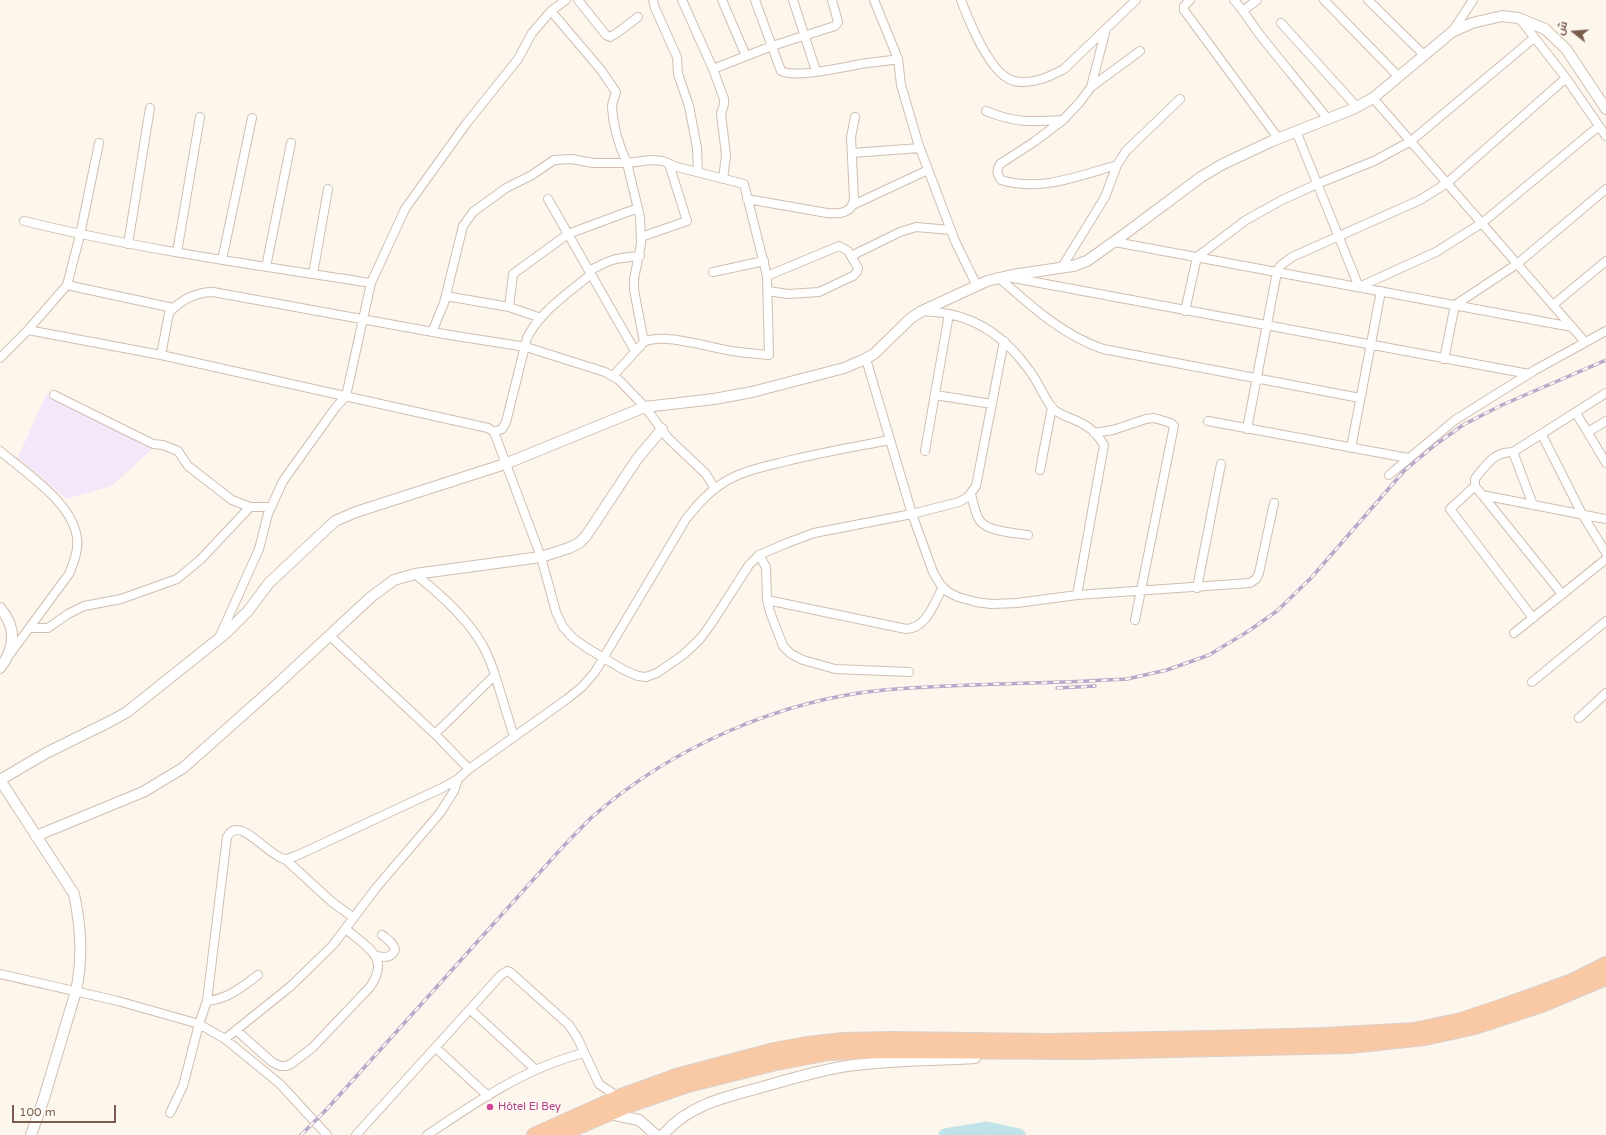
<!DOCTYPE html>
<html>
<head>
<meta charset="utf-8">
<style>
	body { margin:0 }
	#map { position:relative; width:1606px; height:1135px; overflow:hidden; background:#fdf6ec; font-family:"Varela Round",Cairo,sans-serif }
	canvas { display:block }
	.north { position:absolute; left:1554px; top:12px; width:40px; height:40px; -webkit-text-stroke:3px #fffaf3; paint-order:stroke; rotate:287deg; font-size:11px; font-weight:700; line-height:16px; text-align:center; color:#7a5c4d }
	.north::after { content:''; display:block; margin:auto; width:14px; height:18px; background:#7a5c4d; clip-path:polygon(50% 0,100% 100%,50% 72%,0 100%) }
	.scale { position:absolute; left:12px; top:1105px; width:104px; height:18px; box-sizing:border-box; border:2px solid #7a5c4d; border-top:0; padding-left:5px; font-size:12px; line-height:14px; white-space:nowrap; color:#7a5c4d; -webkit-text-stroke:3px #fffaf3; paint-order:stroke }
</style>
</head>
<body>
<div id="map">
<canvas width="1606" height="1135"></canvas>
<div class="north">ش</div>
<div class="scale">100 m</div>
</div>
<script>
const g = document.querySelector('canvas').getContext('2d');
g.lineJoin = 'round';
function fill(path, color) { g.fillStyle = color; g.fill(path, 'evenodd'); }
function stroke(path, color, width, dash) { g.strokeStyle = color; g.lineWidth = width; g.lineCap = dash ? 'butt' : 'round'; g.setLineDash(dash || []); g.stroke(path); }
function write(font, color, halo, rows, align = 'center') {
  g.font = font + ' "Varela Round",sans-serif'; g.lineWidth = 3; g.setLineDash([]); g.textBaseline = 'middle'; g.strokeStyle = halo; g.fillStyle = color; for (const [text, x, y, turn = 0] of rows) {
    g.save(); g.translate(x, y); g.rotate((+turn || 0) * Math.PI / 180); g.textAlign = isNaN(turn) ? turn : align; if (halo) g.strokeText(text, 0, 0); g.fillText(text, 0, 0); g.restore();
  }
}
const education = new Path2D(`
	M47 393 153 448 112 486 66 499 18 457Z`);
const river = new Path2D(`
	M945 1135 987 1128 1019 1135`);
const minor = new Path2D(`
	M578 0 606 35 610 37 617 33 638 17
	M653 0 655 8 677 57 678 74 689 106 697 148 698 172
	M682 0 713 69 724 99C725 105 722 109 721 114L726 155 723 179
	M722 0 746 56
	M755 0 781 71C798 79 847 66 867 63 877 62 887 61 898 59
	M793 0 816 71
	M874 0 898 59 901 85 918 143 955 241 977 286
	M961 0C969 21 990 75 1014 81 1032 85 1049 77 1064 69L1136 0
	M1190 0 1184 6V10L1278 138
	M1234 0C1244 11 1251 23 1260 35 1282 63 1305 90 1327 118
	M1324 0 1398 76
	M1368 0 1424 55
	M1244 10 1257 0
	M1520 19 1566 78 1606 136
	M1281 23 1357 107
	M1106 29 1091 87 1080 102 1063 120 1034 142 1000 164C996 171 997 174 1001 180 1040 192 1079 176 1117 165
	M1452 32 1473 0
	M713 69 772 46 835 26 838 22 832 0
	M1091 87 1140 51
	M1373 98 1585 342
	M986 111C1015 123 1031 122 1062 120
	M1296 131 1359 287 1436 252 1482 223 1599 126
	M852 153 920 148
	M548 199 635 351
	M747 199 827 213C839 214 852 214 854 199L851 137 855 117
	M853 205 928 170
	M24 221C138 249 255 265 371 283
	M641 237 687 221 669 164
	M1115 242 1572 327
	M128 244 150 108
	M177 252 200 117
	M851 256 900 232 916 227 951 230
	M222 260 252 118
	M266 267 291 143
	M1062 267 1105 197 1117 165 1126 151 1180 99
	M589 271C611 259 615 258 640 256
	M713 272 764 261
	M313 274 328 189
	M767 276 839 246 848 251 858 268 857 272 853 276 819 292 788 294 768 291
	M998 277C1030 305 1062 335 1103 349L1360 398
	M1008 277 1529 374
	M67 285 173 308
	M446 296 509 307 541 318
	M1553 305 1606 261
	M509 307 513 274 568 234 638 208
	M922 311C931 312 940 312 949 314 984 321 1009 342 1029 370 1038 381 1045 400 1053 409 1061 416 1073 418 1083 424 1091 428 1099 437 1104 445L1077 595
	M1185 311 1197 257 1246 220 1282 200 1317 184 1374 161 1411 141 1534 38
	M28 330 161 355 488 428 494 432 541 557 556 612 563 627 573 638 587 648 624 670 638 676 646 677 657 673 683 655 700 639 711 624 749 565 759 555 787 543 814 533 912 514 959 502 968 497 976 486 1004 341
	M432 332 444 303 463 226 473 212 506 188 532 175 554 160 572 159 593 163H627C619 146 613 126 612 107 612 102 615 97 616 92L601 70 551 11
	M161 355 169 313C181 300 196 292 213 292L444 334 526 347 605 372 619 380 645 407 668 438 706 474 715 489
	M0 358 28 330 67 285 80 235 99 143
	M866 359 912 514 933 572 940 584 948 592 958 597 976 602 991 604 1017 603 1077 595 1250 583 1256 579 1259 573 1274 503
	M1444 359 1455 305 1517 264 1606 189
	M613 376 644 342C663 332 710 348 732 351 745 353 757 354 769 355L767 276 744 184 677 167 663 161 651 160 627 163 640 217 641 244 634 279V290L644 342
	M54 395 153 444 163 445 178 451 188 466 232 500 250 507H271
	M935 395 992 404
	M1576 413 1606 463
	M1208 421 1408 458
	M1247 429 1277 272 1280 266 1292 257 1420 200 1447 183 1566 78
	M494 432 502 429 506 422 527 338C540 311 569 293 591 274
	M1588 432 1606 421
	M1094 433 1113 430 1146 419 1154 418 1171 423 1174 426 1135 620
	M1542 435 1582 514 1606 553
	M1351 448 1381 291
	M0 451C24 471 69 501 76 533 80 547 74 562 69 574L10 654
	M925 451 949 314
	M1513 452 1533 505
	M1040 470 1052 407
	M1389 475 1455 420 1535 370 1606 331
	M1475 486V479L1477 476C1488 463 1494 452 1513 452L1606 393
	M971 494C973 502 975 514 980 521 989 532 1016 533 1028 535
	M1482 495 1606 519
	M759 555 766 567 767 600 770 612 783 646 791 654 803 660 835 669 909 672
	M415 574C439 593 468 619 483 646 488 656 492 665 495 675L435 734
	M1197 588 1221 464
	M767 600 906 629C927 628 934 603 943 587
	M1533 618 1450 509 1475 486 1562 594
	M30 628H48L68 614 84 606 121 599 177 579 200 560 250 507
	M1514 633 1606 559
	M219 638 259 549 268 514 283 481 336 407 346 396 371 283 405 209 466 124 518 59 532 33 551 11 566 0
	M495 675 514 737
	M1532 682 1606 621
	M1579 718 1606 693
	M469 769 567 699 582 687 595 672 686 519C696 507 706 494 720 485 738 472 762 467 783 462 818 453 854 447 890 440
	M285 859 332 902 354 918
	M376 956C383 957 391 959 395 950 394 943 387 939 382 935
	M0 974 118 1001 199 1024 225 1039 280 1084 327 1135
	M207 1001C228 999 242 987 258 975
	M471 1010 535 1069
	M236 1030 272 1062 280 1066H286L291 1064 312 1048 370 987C391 957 367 948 346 929
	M225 1039 291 986 333 945 376 888 440 813 454 791 458 779
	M436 1048 488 1096
	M170 1113 183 1086 199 1024 207 1001 227 837C239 814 267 855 284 859 288 859 292 857 296 856L442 788 458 779 469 769 435 734 330 636
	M356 1135 500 976 507 971 510 972 569 1025 578 1039 599 1084 618 1097
	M427 1135C476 1102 527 1067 584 1053`);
const tertiary = new Path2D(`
	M0 608C17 627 15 649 0 668
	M0 780 46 753 109 722 127 712 226 633 248 611 269 583 335 521 356 512 505 464 645 407 714 399 752 392 844 368 863 360 874 354 911 318 922 311 987 281 1012 275 1073 266 1087 261 1122 236 1201 177 1223 164 1272 141 1353 109 1373 98 1452 32 1472 23 1502 16 1518 18 1545 29 1566 49 1606 109
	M0 780 74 894C81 926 83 959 76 991L44 1098 31 1135
	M36 836 143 792 183 768 272 689 371 597 394 580 415 574 541 557 569 548 579 543 586 536 637 459 662 429
	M610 1114 639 1120 656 1135
	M663 1135C687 1106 724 1097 759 1088 786 1080 814 1072 841 1067 885 1060 930 1061 975 1058`);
const trunk = new Path2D(`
	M534 1135 621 1096 676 1076 774 1050 807 1044 843 1040 892 1039 1049 1041 1210 1038 1326 1035 1414 1030 1461 1020 1503 1006 1572 981 1606 964
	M559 1135 630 1105 688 1085 776 1063 829 1053 879 1051 1086 1052 1350 1046 1425 1038 1475 1027 1542 1005 1606 978`);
const rail = new Path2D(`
	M1057 688 1095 686
	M301 1135 326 1110 559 851C569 840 580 829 591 818 670 748 779 700 884 690 964 683 1046 684 1127 679L1167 670 1209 655 1247 632 1277 611 1311 578 1404 471 1435 445 1463 425 1502 405 1606 360`);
const markers = [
	[490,1107,4,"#d1479c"]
];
const hotelNames = [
	["Hôtel El Bey",498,1107]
];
fill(education, '#f3e8fa');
stroke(river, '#bfe3e8', 13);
stroke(minor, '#d1beb0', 10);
stroke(tertiary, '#d1beb0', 12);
stroke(trunk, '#dad1cd', 16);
stroke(minor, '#fff', 8);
stroke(tertiary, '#fff', 10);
stroke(trunk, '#f9c8a4', 14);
stroke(rail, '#b9a8c9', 3.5);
stroke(rail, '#fffaf3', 2, [6]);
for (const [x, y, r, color] of markers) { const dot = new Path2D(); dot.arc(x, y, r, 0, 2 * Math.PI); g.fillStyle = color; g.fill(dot); stroke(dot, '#fffaf3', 1.5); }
write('11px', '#b23c85', '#fffaf3', hotelNames, 'left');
</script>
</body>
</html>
